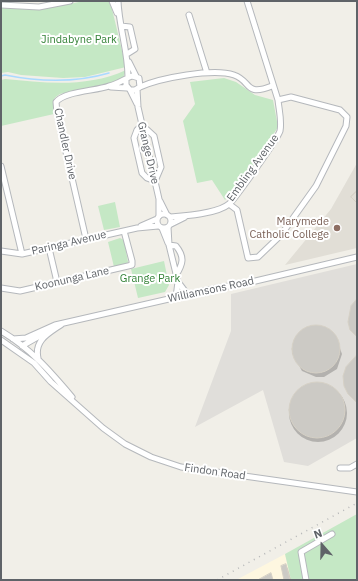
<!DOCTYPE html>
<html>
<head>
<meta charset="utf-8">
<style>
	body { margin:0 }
	#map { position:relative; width:358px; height:581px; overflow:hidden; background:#f1efe8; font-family:"IBM Plex Sans",sans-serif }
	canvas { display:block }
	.frame { position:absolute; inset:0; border:2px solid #5f6368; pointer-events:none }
	.north { position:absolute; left:302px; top:525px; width:40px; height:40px; -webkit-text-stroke:3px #fff; paint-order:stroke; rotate:340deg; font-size:11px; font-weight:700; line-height:16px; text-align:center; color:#5f6368 }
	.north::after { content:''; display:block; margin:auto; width:14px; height:18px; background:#5f6368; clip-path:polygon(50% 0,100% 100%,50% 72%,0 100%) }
</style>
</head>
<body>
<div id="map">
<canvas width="358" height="581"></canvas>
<div class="frame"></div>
<div class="north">N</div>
</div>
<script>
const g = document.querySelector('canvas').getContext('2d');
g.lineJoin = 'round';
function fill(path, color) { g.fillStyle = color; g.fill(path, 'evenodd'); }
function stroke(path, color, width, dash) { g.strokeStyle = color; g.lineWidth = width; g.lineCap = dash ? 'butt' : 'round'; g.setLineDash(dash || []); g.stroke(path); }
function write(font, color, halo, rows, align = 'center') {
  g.font = font + ' "IBM Plex Sans",sans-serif'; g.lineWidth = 4; g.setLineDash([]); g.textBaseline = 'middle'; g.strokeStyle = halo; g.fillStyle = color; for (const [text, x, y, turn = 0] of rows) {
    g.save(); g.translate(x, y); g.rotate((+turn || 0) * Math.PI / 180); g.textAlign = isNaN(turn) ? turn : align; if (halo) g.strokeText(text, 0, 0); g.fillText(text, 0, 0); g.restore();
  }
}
const commercial = new Path2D(`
	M285 554 291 580H238V579Z`);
const industrial = new Path2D(`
	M357 264V438L308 466 284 462 263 390 195 427 231 331V294Z`);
const education = new Path2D(`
	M357 163V248L285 265 331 209Z`);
const green = new Path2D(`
	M84 1 109 2 112 9 126 67 85 77 63 78 21 75 8 72 1 73V8L39 10Z
	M126 70 123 78 116 82 60 94C51 99 53 104 54 114L1 126V80L5 79C46 83 87 88 126 70Z
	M224 78 236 82 255 95 273 100 278 127 251 170 225 200 212 180 197 183 183 121 195 104 190 82Z
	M115 202 120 227 104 230 98 206Z
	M120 238 124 240 128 262 127 264 114 267 108 242Z
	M164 261 169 285 165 292 138 298 131 269Z
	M357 514V580H291L285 554Z`);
const shadow = new Path2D(`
	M314 326H322L335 335 342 354 337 369 324 377H316L302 371 292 353 295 338 307 327Z
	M289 413a29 29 0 1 1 58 0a29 29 0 1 1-58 0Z
	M286 565 288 569 291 580H285Z`);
const stream = new Path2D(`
	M1 76 5 75C40 82 75 83 109 73`);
const building = new Path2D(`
	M357 191V203L351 197Z
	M357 191V203L351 197Z
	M357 299V337L350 330 348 322 351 306Z
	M292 349a24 24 0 1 1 48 0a24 24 0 1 1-48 0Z
	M357 355V403L348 394 344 386 343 376 346 367Z
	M289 410a28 28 0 1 1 56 0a28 28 0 1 1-56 0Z
	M286 564 290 580H284L281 566Z
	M271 573 273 580H258Z`);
const minor = new Path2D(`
	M112 1 117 13
	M118 1C119 27 128 51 128 77
	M1 5 39 7 70 1
	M189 15 207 73
	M121 26 130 27 135 49 127 54
	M129 62 136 76
	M111 87 127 88
	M140 87C160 78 213 68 234 75 252 81 244 97 272 86
	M137 89 138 107 159 199V216
	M130 90 137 104
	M142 125 154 136 161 167 155 181 147 178 142 173 134 138 137 130Z
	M1 166 22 254
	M160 201 167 215
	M229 204 237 210 248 258 258 257 281 235 316 186 346 126 347 117 340 110 291 97 278 100
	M157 221a7 7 0 1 1 14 0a7 7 0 1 1-14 0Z
	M170 217C185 216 217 214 229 204 235 199 278 138 280 131 282 121 279 110 278 100L247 1
	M171 224 185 217
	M141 226 157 219
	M168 227 169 245 178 282 176 297
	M162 228 168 243
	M86 239 57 113 56 102C65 91 96 91 109 86 118 84 124 79 132 76L139 78 140 87 135 90H130L126 85V80
	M169 245 176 246C185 257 183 264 176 275
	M49 248 57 282
	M1 251 22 254 137 228 158 226
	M178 282 188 295
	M1 288 20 291 128 266 132 265V261L124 231
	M1 331C31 349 49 370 72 397
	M13 339 26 338 55 325 217 288 247 283 357 257
	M1 340 34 363 51 382 103 428 125 444 151 457 181 467 357 492
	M22 346 50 330
	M38 358C34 340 49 333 62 324
	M340 468H350L357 464
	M306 580 301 552 332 534`);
const rail = new Path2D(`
	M217 580 357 503`);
const markers = [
	[337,228,4,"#8d6e63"]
];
const parkNames = [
	["Jindabyne Park",79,40],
	["Grange Park",150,279]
];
const streetNames = [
	["Chandler Drive",65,144,78],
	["Grange Drive",148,153,77],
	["Embling Avenue",253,168,-54],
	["Paringa Avenue",69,243,-13],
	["Koonunga Lane",72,279,-13],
	["Williamsons Road",211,290,-12],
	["Findon Road",215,472,8]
];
const educationNames = [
	["Marymede",329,222],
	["Catholic College",329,235]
];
fill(commercial, '#fef7e0');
fill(industrial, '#e0deda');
fill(education, '#e1ded6');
fill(green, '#c5e8c5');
fill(shadow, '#0003');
stroke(stream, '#aadaff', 1.5);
fill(building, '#cccac5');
stroke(building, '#d6d1c6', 1);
stroke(minor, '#b5b8bc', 7);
stroke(minor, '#fff', 5);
stroke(rail, '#b6b7b8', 1.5, [1, 5]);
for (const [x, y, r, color] of markers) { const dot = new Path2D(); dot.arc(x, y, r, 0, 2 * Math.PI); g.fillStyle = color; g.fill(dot); stroke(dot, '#fff', 1.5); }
write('11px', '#348238', '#fff', parkNames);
write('11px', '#5f6368', '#fff', streetNames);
write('11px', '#785e54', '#fff', educationNames, 'right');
</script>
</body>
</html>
